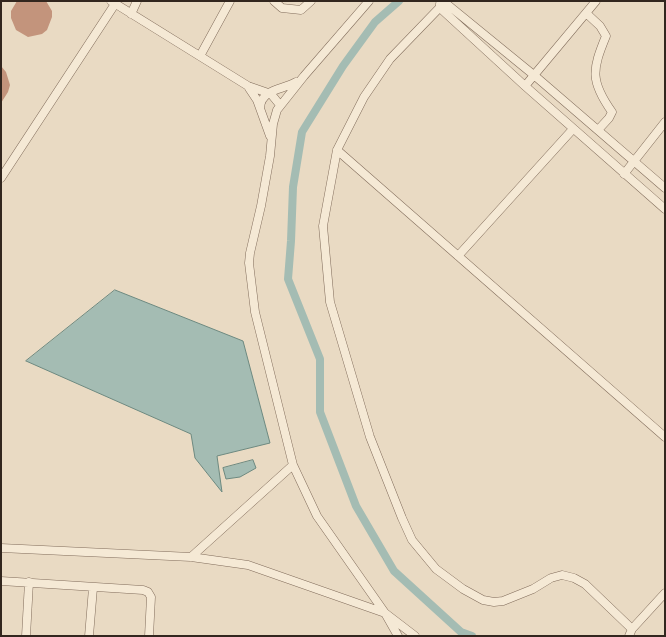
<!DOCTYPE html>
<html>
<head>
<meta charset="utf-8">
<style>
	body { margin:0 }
	#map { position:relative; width:666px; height:637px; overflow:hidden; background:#e9dac3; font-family:"Roboto Serif",serif }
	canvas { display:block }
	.frame { position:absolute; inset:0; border:2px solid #32261e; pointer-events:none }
</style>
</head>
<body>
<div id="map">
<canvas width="666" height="637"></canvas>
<div class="frame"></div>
</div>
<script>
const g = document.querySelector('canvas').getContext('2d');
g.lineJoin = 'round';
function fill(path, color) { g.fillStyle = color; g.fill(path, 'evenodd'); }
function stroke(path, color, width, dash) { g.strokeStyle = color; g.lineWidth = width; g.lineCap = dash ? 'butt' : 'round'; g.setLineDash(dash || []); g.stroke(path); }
const water = new Path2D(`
	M115 290 243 341 270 443 217 456 222 492 195 458 191 434 26 361Z
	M253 460 256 468 240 477 226 479 223 468Z`);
const canal = new Path2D(`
	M399 1 375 22 343 66 302 132 293 187 291 241 288 279 320 359V412L356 506 394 571 461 632 472 636`);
const building = new Path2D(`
	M17 1H46L52 11V17L47 30 42 34 28 37 16 30 11 18V11Z
	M1 66 6 72 10 85 8 92 1 103Z`);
const minor = new Path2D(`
	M111 1 248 86 271 94 280 105
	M274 1 282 8 301 10 311 1
	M369 1 304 76 277 110 273 124 270 156 261 206 250 253 249 263 255 312 293 465 317 516 385 613 398 636
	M443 1 535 76 665 188
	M446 1 390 59 364 97 337 150 323 226 330 302 370 437 402 518 412 540 436 569 463 589 483 600 494 602 503 601 533 589 551 578 562 575 574 578 585 584 632 629 629 636
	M440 4V8L525 86 665 209
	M586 13 600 26 606 36C592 70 590 81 612 112L609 118 598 130
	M131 14 137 1
	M200 56 230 1
	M525 86 596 1
	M249 88 257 100 270 136
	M260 107C262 89 282 90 296 82
	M337 150 665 437
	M624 174 665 122
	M1 178 115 4
	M458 256 573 129
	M1 548 191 557 248 565 385 613 415 636
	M191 557 293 465
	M1 581 143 590 148 592 151 597 149 636
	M632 629 665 593
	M26 636 29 582
	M89 636 93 588`);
fill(water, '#a4bcb3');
stroke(water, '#6d8980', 1);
stroke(canal, '#a4bcb3', 8);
fill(building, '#c3947c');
stroke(minor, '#816c5b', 9);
stroke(minor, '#f5e9d5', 8);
</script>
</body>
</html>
